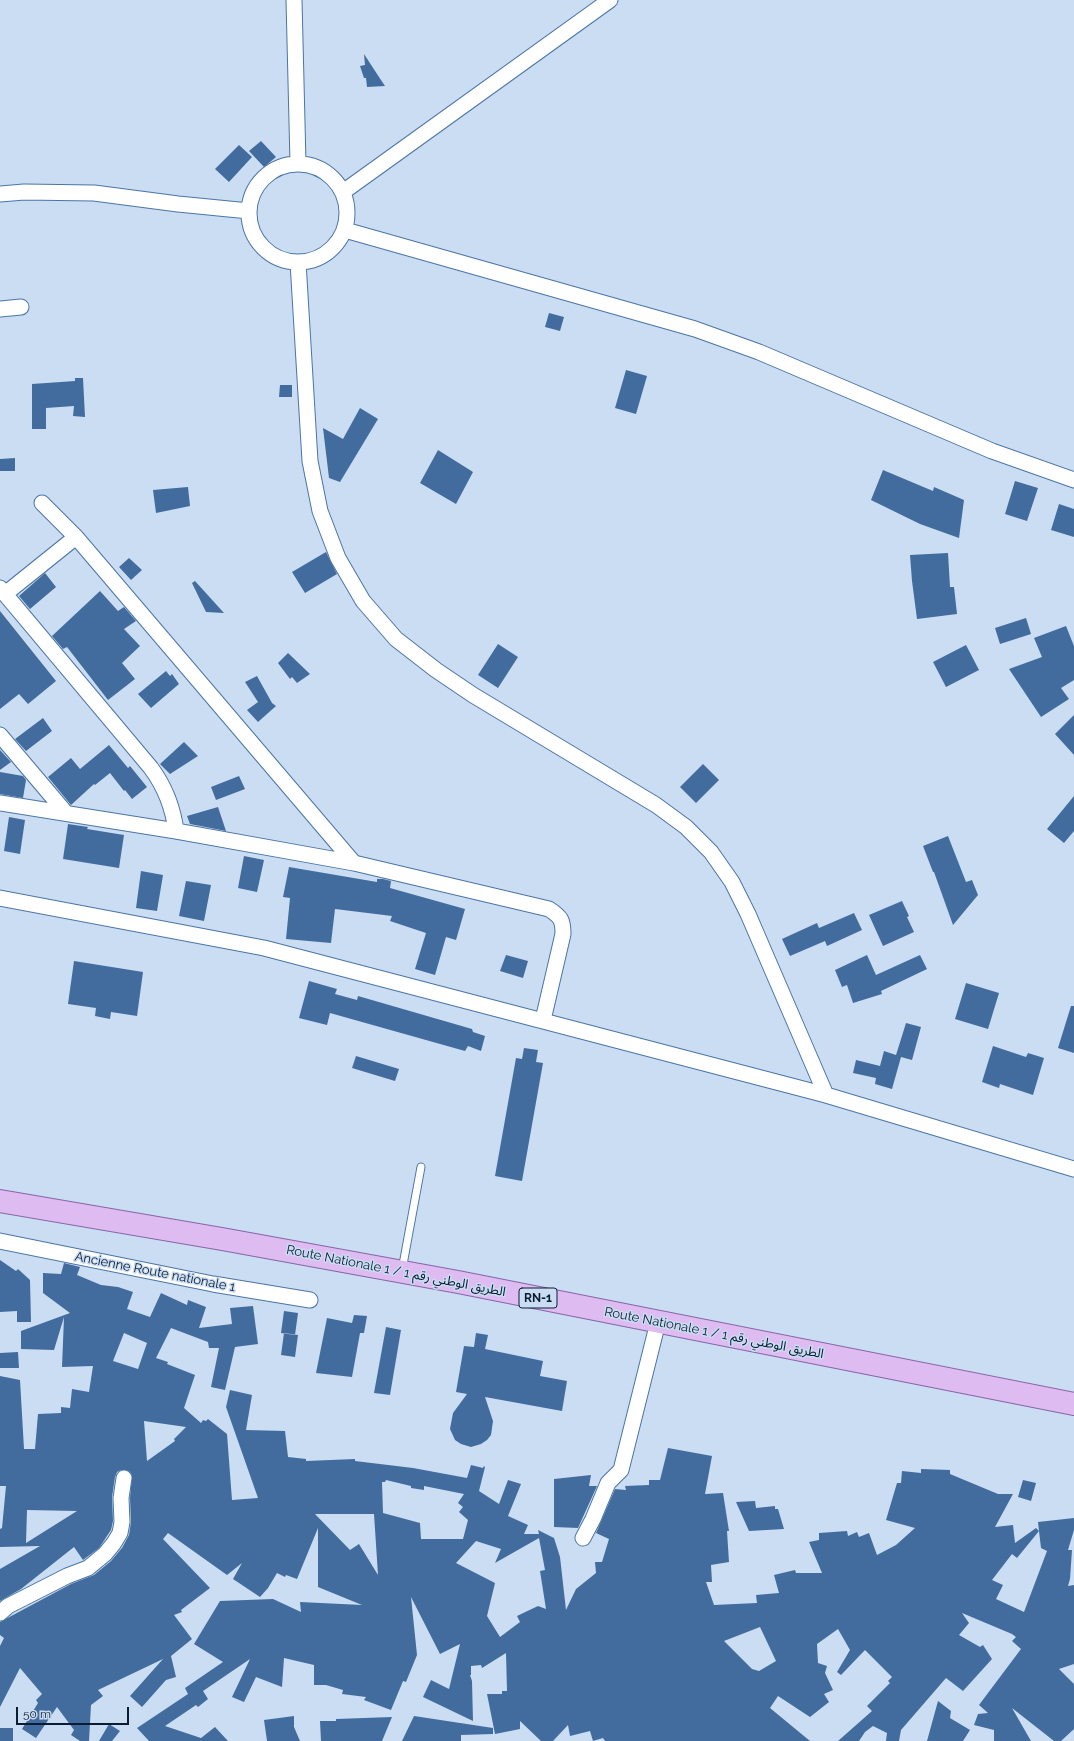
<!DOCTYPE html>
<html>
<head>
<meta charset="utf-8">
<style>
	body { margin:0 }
	#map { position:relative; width:1074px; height:1741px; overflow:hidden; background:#caddf3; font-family:Raleway,sans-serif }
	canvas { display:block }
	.scale { position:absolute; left:16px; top:1707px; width:113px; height:18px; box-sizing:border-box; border:2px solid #0b1d31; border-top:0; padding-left:5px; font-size:12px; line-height:14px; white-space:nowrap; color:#0b1d31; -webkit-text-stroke:3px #caddf3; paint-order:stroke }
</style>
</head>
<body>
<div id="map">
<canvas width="1074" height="1741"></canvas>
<div class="scale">50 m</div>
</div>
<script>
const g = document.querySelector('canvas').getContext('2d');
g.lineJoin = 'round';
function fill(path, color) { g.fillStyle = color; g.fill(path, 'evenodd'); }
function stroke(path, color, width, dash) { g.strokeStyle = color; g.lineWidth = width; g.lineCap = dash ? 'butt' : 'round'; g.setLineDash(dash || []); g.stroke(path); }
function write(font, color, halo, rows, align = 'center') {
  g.font = font + ' Raleway,"Noto Sans Arabic",sans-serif'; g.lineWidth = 3; g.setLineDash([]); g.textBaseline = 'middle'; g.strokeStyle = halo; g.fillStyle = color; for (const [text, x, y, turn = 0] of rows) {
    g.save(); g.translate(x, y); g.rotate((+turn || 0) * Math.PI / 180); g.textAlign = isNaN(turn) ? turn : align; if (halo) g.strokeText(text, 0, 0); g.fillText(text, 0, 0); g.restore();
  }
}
const building = new Path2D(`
	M364 54 379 77 385 86 367 87 366 78H364L360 66 365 65Z
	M261 141 276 157 264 167 249 151Z
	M239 145 252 157 229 182 215 169Z
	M549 313 564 317 560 331 545 327Z
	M626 370 647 376 636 414 615 408Z
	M75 378H83L85 417 73 416 74 406 46 408V429H32V384L75 381Z
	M280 385H292V397H279Z
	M360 408 378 419 340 482 329 478 323 428 343 439Z
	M438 450 473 472 456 504 420 483Z
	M15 458V471H0V459Z
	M883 470 933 491 934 487 964 500 959 538 920 524 871 500Z
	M1015 481 1038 488 1027 521 1005 514Z
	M188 487 190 506 156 513 153 490Z
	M1059 504 1074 509V537L1051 530Z
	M326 552 337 574 305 593 292 572Z
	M948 553 950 587H954L957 614 917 619 912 581 910 555Z
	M129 558 142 570 131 580 119 567Z
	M45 573 56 587 30 609 19 596Z
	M195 581 224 613 206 612 192 583Z
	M100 591 118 611 124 607 136 621 124 629 140 646 122 663 135 679 108 700 67 647 63 649 52 636Z
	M0 611 56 681 28 704 19 694 0 709Z
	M1026 618 1031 634 1000 644 995 628Z
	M1066 626 1074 646V680L1061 688 1069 699 1041 717 1009 669 1042 657 1034 638Z
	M498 644 518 657 498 688 478 675Z
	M966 645 979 670 946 687 933 662Z
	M288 653 310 674 297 683 292 677 290 679 278 663Z
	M166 671 170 676 172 674 179 684 151 708 138 694Z
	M257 676 272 703 276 706 258 722 247 710 258 702 245 682Z
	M1074 715V755L1055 734Z
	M43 718 52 731 26 751 15 739Z
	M184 742 198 756 170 774 160 764Z
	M109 745 128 768 130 766 147 787 132 799 125 790 124 791 110 773 95 785 94 784 71 805 48 777 71 758 80 769Z
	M0 750 11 762 0 770Z
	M703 764 719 780 696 803 680 787Z
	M0 772 23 776 26 780 23 798 0 794Z
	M239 776 245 789 216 800 211 787Z
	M1074 796V831L1064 843 1047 829Z
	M218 807 226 831 190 824 187 816Z
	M9 817 25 820 20 854 4 851Z
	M68 824 88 827 87 829 124 835 119 868 63 859Z
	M948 836 966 882 972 880 978 895 953 925 934 872H933L923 846Z
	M244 856 264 860 257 892 238 888Z
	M289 867 377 882V879H383L391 881 390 888 465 909 456 940 446 937 435 975 415 969 426 933 390 921 392 916 335 909 331 943 286 939 290 898 283 897Z
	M141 871 163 875 157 911 136 908Z
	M186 881 211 885 204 921 179 916Z
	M902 901 909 916 907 917 914 932 883 946 869 915Z
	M854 913 862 930 827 946 825 941 790 956 782 939 817 923 819 928Z
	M506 955 528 961 523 978 500 971Z
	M867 955 876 975 920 955 927 969 881 991 882 994 853 1003 847 985 842 987 835 970Z
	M74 961 143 972 137 1016 111 1012 110 1019 95 1016 96 1008 68 1004Z
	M309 981 337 989 335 994 357 1000 358 996 472 1029 473 1032 485 1036 481 1051 468 1046 465 1051 330 1013 327 1025 299 1018Z
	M966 983 999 993 988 1029 955 1019Z
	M1071 1006H1074V1053L1058 1048Z
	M906 1023 921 1027 912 1060 901 1057 892 1089 875 1084 876 1078 853 1073 856 1060 880 1066 884 1051 896 1055Z
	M993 1046 1026 1057 1028 1053 1044 1058 1033 1095 1000 1084 999 1088 982 1082Z
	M524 1048 538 1050 536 1062 543 1063 522 1181 495 1176 516 1058 522 1059Z
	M356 1056 399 1069 395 1081 352 1068Z
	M0 1260 16 1271 18 1269 30 1280 31 1322H17V1311L0 1312Z
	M64 1263 80 1267 77 1275 101 1285 118 1287 133 1292 127 1309 150 1317 161 1293 187 1305 188 1300 206 1307 199 1328 232 1324 230 1308 253 1306 258 1344 235 1347 225 1390 211 1387 219 1348H209L208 1342 171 1328 156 1358 168 1362 167 1364 195 1375 184 1408 201 1423 203 1420 206 1421 208 1419 227 1434 232 1500 258 1498 226 1407 230 1390 252 1395 246 1430 285 1431 288 1457 306 1459V1461L355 1459V1461L413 1468 467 1478 471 1465 483 1468 484 1466 485 1467 479 1491 499 1504 508 1480 521 1484 508 1516 528 1525 524 1534H539L538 1530 554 1538 560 1557 566 1610 576 1589 596 1573 595 1562H602L609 1539 596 1533 615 1489 626 1490 625 1486 649 1485V1480H660L668 1448 712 1456 705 1494 723 1493 729 1531H727L729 1562 711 1565 712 1582H706L714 1605 757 1603 756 1595 779 1593 774 1575 795 1570 796 1573H822L809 1542 819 1540V1533L847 1531 848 1536 857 1532 859 1537 869 1533 877 1555 896 1545 915 1528 886 1520 897 1483H901L902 1471 921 1473V1469L950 1470V1474L998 1494H1013L995 1527 1013 1525 1015 1543 1036 1528 1039 1531 1038 1522 1074 1518V1530L1068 1550H1072L1070 1579 1068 1586 1074 1585V1664L1059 1669 1074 1684V1729L1061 1741H1054L1012 1708 1031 1741H994V1730L974 1725 978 1714 988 1713 979 1705 1021 1649 1012 1641 1016 1637 1012 1634 962 1613 969 1623 959 1635 980 1647 983 1645 992 1659 963 1691 946 1678 901 1730 899 1741H886L887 1733 873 1726 865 1732 859 1741H838L872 1711 867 1706 890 1683 888 1681 892 1677 865 1650 841 1675 837 1672 850 1650 838 1629 817 1644 818 1663 827 1666 825 1673 833 1690 824 1694 829 1702 810 1717 778 1696 770 1708 810 1741H605L603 1738 593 1741 590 1731 570 1736 568 1725 553 1741H541L520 1721V1729L495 1734 487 1694H502V1691H507L506 1653 482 1668 481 1665 471 1666V1675H470L472 1681 473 1721 423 1697 431 1680 449 1689 460 1644 440 1654 411 1597 417 1655 406 1682 403 1681 391 1710 364 1700 366 1697 342 1694 343 1690 326 1685H314V1665L284 1658 282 1687 256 1677 244 1702 232 1697 250 1659 203 1691 208 1699 198 1707 196 1705 165 1726 201 1738 215 1727 228 1741H149L137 1728 188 1694 185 1688 223 1662 194 1644 220 1601 273 1599 301 1612 300 1602 362 1605 318 1587V1528L297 1579 286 1575 285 1577 277 1573 268 1588 260 1597 233 1579 242 1563 227 1575 168 1533 163 1539 210 1588 181 1610 182 1612 174 1615 192 1639 171 1656 176 1677 166 1680 142 1707 130 1696 163 1659 98 1690 103 1696 91 1705 89 1741H80L71 1735 74 1730 57 1707 36 1738 22 1729 38 1703 36 1700 42 1694 20 1668 0 1707V1646L4 1638 0 1635V1622L71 1584 94 1575 111 1561 122 1548 129 1535 131 1522 130 1498 132 1475 129 1471 121 1470 117 1472 115 1477 112 1497 113 1521 111 1530 99 1548 83 1560 74 1547 21 1589 0 1601V1569L40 1546 0 1547V1529L2 1528 6 1486H0V1376L20 1380 24 1449H35L38 1414 61 1413V1407L70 1408 72 1389 89 1392 93 1366 62 1367 64 1317 54 1350 21 1349V1331L70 1313 43 1293V1273L61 1274ZM124 1333 147 1343 138 1369 113 1361ZM144 1421 186 1427 174 1439 175 1441 147 1461ZM386 1480 411 1486V1488L424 1490V1486L464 1494 458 1503 463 1507 459 1512 468 1520 463 1539H421L420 1523 383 1513 382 1482H385ZM27 1510 77 1511 26 1543ZM315 1514H374L378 1575 359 1544 350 1550ZM1039 1531 1041 1548 1047 1551 1024 1612 996 1599 1003 1585 992 1580 1012 1554 1017 1558ZM539 1538 545 1570 540 1571 546 1609 538 1606 517 1616 520 1622 500 1637 487 1616 495 1583 456 1563 476 1541 501 1549 495 1563ZM760 1627 776 1661 759 1671 752 1669 724 1641Z
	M284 1311 298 1313 295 1335 281 1333Z
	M354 1315 367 1316 364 1333H360L352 1377 316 1373 327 1318 352 1323Z
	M386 1327 401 1330 390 1395 374 1393Z
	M284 1333 298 1335 295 1357 281 1355Z
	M476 1333 488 1335 485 1349 543 1361 540 1376 567 1381 562 1411 485 1397 493 1421 491 1435 487 1440 481 1444 471 1447 461 1444 455 1440 450 1429 453 1413 467 1394 456 1392 464 1346 474 1347Z
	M18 1352 19 1368H0V1353Z
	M591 1475 589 1486H597L578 1528 554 1527V1479Z
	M1023 1480 1036 1483 1031 1501 1018 1497Z
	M755 1501 756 1508 775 1506V1509H778L784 1529 749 1531 736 1502Z
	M938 1701 951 1711 950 1718 970 1730 963 1741H927Z
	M294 1716V1727L300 1741H267L264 1720Z
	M414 1716 493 1728V1734L461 1735V1741H402Z
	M392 1717 382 1741H321L320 1721H336V1719Z
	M109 1724 120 1731 112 1741H99Z
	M0 1728H13V1741H0Z`);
const lane = new Path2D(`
	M402 1270 421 1167`);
const street = new Path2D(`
	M294 0 298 163
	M249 213a49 49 0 1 1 98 0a49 49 0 1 1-98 0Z
	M343 192 610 0
	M0 194 24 192 94 193 178 204 249 211
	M345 230 695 329 759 352 992 451 1074 480
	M298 262 310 461 320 511 338 558 363 601 396 639 436 670 473 695 656 805 686 827 711 852 732 882 748 914 826 1095
	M0 309 21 307
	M42 503 76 537 354 863
	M0 588 151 768C165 787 173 807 176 831
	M5 594 76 537
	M0 735 66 813
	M0 803 176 831 354 863 549 909C561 917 563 920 563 934L543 1020
	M0 898 264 948 826 1095 1074 1169
	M0 1241 213 1284 310 1300
	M583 1538 593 1519 608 1483 621 1470 658 1322
	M0 1613 8 1606 67 1576 88 1568 105 1554 114 1543 120 1533 122 1522 121 1498 124 1478`);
const primary = new Path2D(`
	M0 1201 222 1239 458 1282 1074 1404`);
const shields = [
	[538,1298,38]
];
const shieldNames = [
	["RN-1",538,1298]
];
const streetNames = [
	["Route Nationale 1 / الطريق الوطني رقم 1",396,1271,11],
	["Ancienne Route nationale 1",155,1272,11],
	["Route Nationale 1 / الطريق الوطني رقم 1",714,1333,11]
];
fill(building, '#426c9d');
stroke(lane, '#4a75a6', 9);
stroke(street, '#4a75a6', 17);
stroke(primary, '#8666a7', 24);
stroke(lane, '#fff', 7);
stroke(street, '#fff', 15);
stroke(primary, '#debbf1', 22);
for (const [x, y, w] of shields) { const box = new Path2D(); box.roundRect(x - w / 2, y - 10, w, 20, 3); g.fillStyle = '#caddf3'; g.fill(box); stroke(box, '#0b1d31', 1); }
write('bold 12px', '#0b1d31', null, shieldNames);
write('13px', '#0b1d31', '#caddf3', streetNames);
</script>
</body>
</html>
